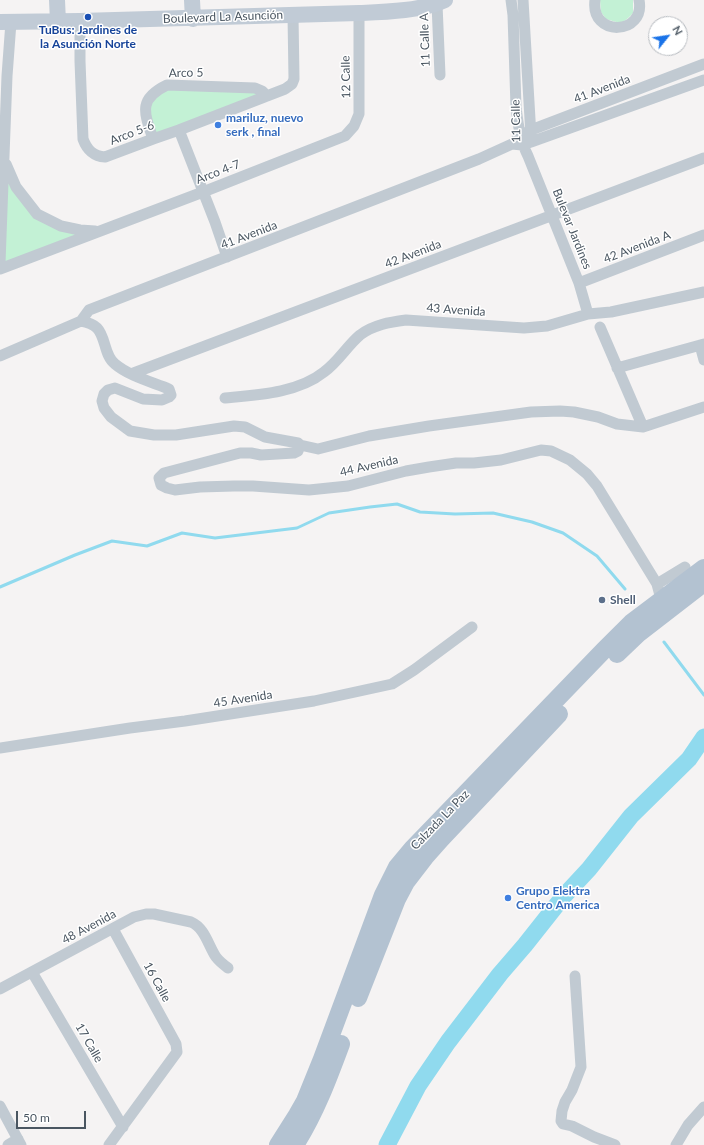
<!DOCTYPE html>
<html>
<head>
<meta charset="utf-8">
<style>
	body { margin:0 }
	#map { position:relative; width:704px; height:1145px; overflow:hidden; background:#f5f3f3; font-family:Lato,sans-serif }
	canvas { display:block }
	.north { position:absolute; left:648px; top:16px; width:40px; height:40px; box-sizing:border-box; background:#fff; border:1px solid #b7bbc0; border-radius:50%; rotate:60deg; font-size:11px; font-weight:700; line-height:16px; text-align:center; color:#4a5661 }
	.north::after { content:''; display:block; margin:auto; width:14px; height:18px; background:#1a73e8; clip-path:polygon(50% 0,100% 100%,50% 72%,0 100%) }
	.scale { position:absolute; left:16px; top:1111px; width:70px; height:18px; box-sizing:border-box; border:2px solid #4a5661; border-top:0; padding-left:5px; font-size:12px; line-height:14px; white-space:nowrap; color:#4a5661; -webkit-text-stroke:3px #fff; paint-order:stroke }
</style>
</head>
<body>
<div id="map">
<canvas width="704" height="1145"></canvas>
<div class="north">N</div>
<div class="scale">50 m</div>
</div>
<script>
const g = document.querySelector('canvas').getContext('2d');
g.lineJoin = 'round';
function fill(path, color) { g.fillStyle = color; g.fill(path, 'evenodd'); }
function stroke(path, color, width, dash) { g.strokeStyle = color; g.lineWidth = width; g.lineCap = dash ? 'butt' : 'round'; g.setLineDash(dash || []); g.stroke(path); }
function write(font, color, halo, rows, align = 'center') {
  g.font = font + ' Lato,sans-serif'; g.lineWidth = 3; g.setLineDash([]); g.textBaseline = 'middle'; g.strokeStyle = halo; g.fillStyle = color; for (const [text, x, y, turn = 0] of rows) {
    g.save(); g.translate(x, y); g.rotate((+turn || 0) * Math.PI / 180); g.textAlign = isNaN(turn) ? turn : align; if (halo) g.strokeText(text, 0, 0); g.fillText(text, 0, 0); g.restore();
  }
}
const green = new Path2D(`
	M600 0H633V13C621 26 621 23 606 19L601 12Z
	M168 87 255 91 260 95 155 136 148 108 159 92Z
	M8 175 34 217 84 235 3 264Z`);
const stream = new Path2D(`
	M0 587 75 555 112 541 147 546 182 533 215 538 297 528 329 513 370 507 397 504 420 512 455 514 493 513 532 522 563 533 597 556 625 589
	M664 642 704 695`);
const river = new Path2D(`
	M387 1145 418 1086 448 1042 500 974 525 945 563 897 589 869 631 816 689 759 704 737`);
const street = new Path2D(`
	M511 0 513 15 516 107C518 124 520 140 528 156L579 283 588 314
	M523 0 531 136
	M595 0C590 38 646 35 639 0
	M437 4 440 75
	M80 21V61L83 139C87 150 93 156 105 157L153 139 179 130 285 89 292 84 294 79 293 15
	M179 130 215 222 227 257
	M153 139C144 112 138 99 167 85L255 88 262 91 267 96
	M516 140 520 136 531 130 704 64
	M6 164 16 187 37 214 61 226 80 230 95 231
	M0 263 7 76 11 22
	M0 269 203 192 345 136 354 126 359 114V13
	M579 283 704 235
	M81 321C86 322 93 324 97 328 106 337 104 356 115 364 129 376 152 382 169 389L171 395 169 397 162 400 143 399 115 388 108 390 104 394 102 401 104 408 111 417 130 431 154 435H176L234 426 245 427 265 437 298 443 300 445 318 449 369 436 429 426 531 412 560 411 574 412 598 417 617 424 643 427 704 407
	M600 327 643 427
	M700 345 704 360
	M0 356 81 321 89 310 479 159 512 144 522 145 531 142 704 80
	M617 368 704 344
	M131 374 704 158
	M225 398C257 395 298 393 324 372 338 362 347 346 360 335 373 325 390 322 406 320L524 328 547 326 588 314 611 312 704 292
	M300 445 298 451 294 453 261 455 251 453H240L164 473 159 478 161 485 167 488 175 490 200 487 234 486H253L309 490 348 486 406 471 429 467 456 463H474L501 460 541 450 551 451 570 460 587 474 597 486 657 584 661 599
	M657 584 685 567
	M0 748 130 728 185 721 314 701 392 684 414 670 472 627
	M32 972 123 1127
	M575 976 581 1067 572 1090 565 1102 562 1111 561 1121 563 1124 572 1126 594 1137 615 1145
	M0 989 134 917 146 914H154L191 922C205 928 208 945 216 957 219 961 224 965 228 968
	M0 1106 21 1145
	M8 1145 18 1139
	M109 1145 177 1052 176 1044 113 929
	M676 1145 688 1125 704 1107`);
const secondary = new Path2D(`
	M57 0 58 22
	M192 0 193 19
	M0 22 80 21 359 13C385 12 422 11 445 0`);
const primary = new Path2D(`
	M617 654 639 633 704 583
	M358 998 397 899 406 882 426 856 442 838 559 714
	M278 1145 297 1115 305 1101 322 1059 383 895 397 867 412 849 604 650 631 623 704 568
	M295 1145C315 1114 328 1079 341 1044`);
const markers = [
	[88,17,4,"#1a4fb4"],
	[218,125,4,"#3f7fe0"],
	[602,600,4,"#5c6f8a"],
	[508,898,4,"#3f7fe0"]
];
const streetNames = [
	["Boulevard La Asunción",223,17,-2],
	["11 Calle A",425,40,-92],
	["Arco 5",186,73,-1],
	["12 Calle",346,77,-91],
	["41 Avenida",602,89,-21],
	["11 Calle",516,121,-91],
	["Arco 5-6",132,133,-21],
	["Arco 4-7",218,172,-21],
	["Bulevar Jardines",572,229,68],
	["41 Avenida",249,235,-21],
	["42 Avenida A",637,247,-21],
	["42 Avenida",413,254,-21],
	["43 Avenida",456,310,4],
	["44 Avenida",369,466,-13],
	["45 Avenida",243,699,-9],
	["Calzada La Paz",440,820,-46],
	["48 Avenida",89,927,-28],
	["16 Calle",157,982,61],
	["17 Calle",89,1043,60]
];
const transitNames = [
	["TuBus: Jardines de",88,30],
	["la Asunción Norte",88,44]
];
const shopNames = [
	["mariluz, nuevo",226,118],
	["serk , final",226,132],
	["Grupo Elektra",516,891],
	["Centro America",516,905]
];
const serviceNames = [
	["Shell",610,600]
];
fill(green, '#c3f1d5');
stroke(stream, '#90daee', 3);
stroke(river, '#90daee', 17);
stroke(street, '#c1cad2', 11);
stroke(secondary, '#c1cbd6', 16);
stroke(primary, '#b3c2d1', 18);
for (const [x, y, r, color] of markers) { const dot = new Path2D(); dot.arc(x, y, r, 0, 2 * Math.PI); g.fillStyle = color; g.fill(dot); stroke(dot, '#fff', 1.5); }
write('12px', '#4a5661', '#fff', streetNames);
write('bold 12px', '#164399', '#fff', transitNames);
write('bold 12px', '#366cbe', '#fff', shopNames, 'left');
write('bold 12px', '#4e5e75', '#fff', serviceNames, 'left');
</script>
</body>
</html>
